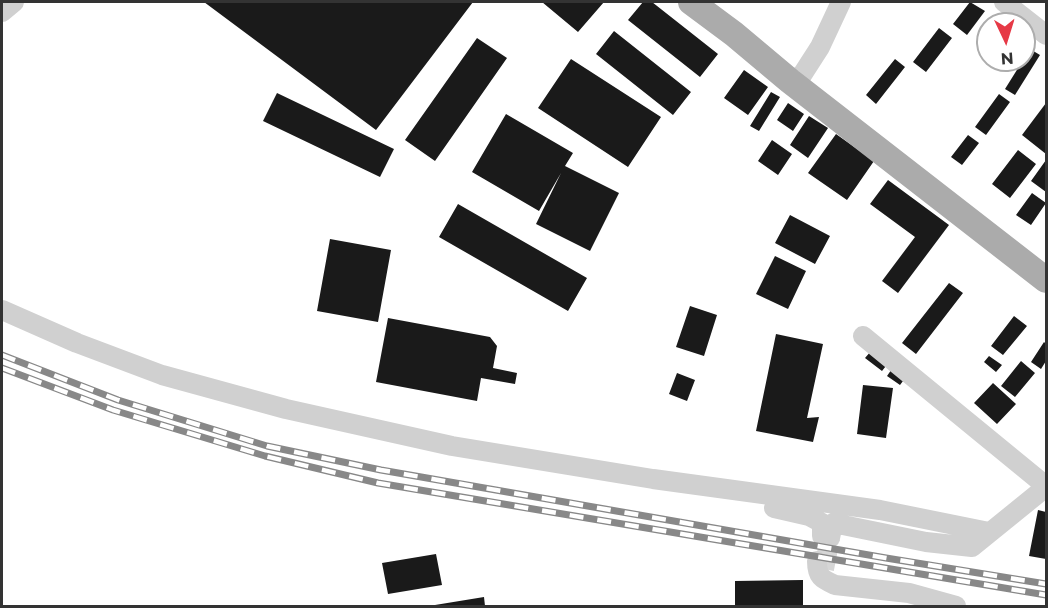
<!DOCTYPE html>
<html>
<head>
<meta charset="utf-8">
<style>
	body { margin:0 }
	#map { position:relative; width:1048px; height:608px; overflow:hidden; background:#fff; font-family:Montserrat,sans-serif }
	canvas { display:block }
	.frame { position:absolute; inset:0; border:3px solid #333; pointer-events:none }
	.north { position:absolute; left:976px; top:12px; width:60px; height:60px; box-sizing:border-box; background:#fff; border:2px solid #adadad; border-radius:50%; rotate:176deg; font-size:16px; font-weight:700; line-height:24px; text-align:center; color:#333 }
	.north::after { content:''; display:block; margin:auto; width:21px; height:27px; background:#e63946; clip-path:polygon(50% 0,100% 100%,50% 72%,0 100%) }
</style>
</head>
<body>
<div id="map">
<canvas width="1048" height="608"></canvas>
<div class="frame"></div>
<div class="north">N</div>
</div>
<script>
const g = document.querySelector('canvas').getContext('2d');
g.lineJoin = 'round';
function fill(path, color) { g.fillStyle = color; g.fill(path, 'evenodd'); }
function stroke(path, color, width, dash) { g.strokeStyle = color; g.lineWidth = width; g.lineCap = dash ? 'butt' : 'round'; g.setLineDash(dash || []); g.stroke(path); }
const building = new Path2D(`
	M204 2H473L376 130Z
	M542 2H604L578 32Z
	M643 2H652L718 54 700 77 628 20Z
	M970 2 985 11 967 35 953 24Z
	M939 28 952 38 926 72 913 62Z
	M614 31 691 92 673 115 596 54Z
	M477 38 507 58 435 161 405 140Z
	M1030 49 1040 55 1015 95 1005 89Z
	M571 59 661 117 628 167 538 108Z
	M895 59 905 67 876 104 866 95Z
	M744 70 768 87 748 115 724 98Z
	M771 92 780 97 759 131 750 126Z
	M277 93 394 149 380 177 263 121Z
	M999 94 1010 102 986 135 975 127Z
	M788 103 804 114 793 131 777 120Z
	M1046 103V154L1022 135Z
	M506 114 573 153 565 166 619 193 590 251 536 224 561 173 539 211 472 172Z
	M809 116 828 128 808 158 790 145Z
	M836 134 874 161 847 200 808 173Z
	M968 135 979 143 962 165 951 157Z
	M772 140 792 154 778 175 758 161Z
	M1018 150 1036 164 1010 198 992 184Z
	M1046 160V192L1031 181Z
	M888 180 949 225 898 293 882 281 915 237 870 204Z
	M1032 193 1046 203 1031 225 1016 215Z
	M458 204 587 278 568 311 439 237Z
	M790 215 830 236 815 264 775 243Z
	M330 239 391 250 378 322 317 311Z
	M775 256 806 271 788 309 756 294Z
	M949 283 963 293 916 354 902 343Z
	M690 306 717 315 704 356 676 347Z
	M1014 316 1027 326 1003 355 991 346Z
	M388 318 490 337 497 346 493 368 517 373 515 384 481 378 477 401 376 382Z
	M776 334 823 344 807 418 819 417 813 442 756 431Z
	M1044 342 1046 344V361L1041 369 1031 362Z
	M877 344 893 357 882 371 865 358Z
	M989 356 1002 365 996 372 984 362Z
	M1021 361 1035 373 1015 397 1001 386Z
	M896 363 909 373 900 385 887 376Z
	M677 373 695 380 687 401 669 394Z
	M993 383 1016 404 997 424 974 403Z
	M863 385 893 388 886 438 857 434Z
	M1038 510 1046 512V559L1029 556Z
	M436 554 442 585 388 594 382 563Z
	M803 580V606H735V581Z
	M484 597 485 606H435V605Z`);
const minorTunnel = new Path2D(`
	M824 569 830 538`);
const minor = new Path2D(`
	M1004 2 1046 35
	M2 12 14 2
	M790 81 802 75 820 47 841 2
	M2 310 77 343 162 375 286 409 452 446 653 479 880 510 989 532
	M863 336 1046 486
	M774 508 809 516 822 523V536
	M830 538 833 523 926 542 972 547 1046 487
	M817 561C817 577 822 579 835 585L909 593 956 606`);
const major = new Path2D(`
	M691 2 734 34 790 81 1046 280`);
const rail = new Path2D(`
	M2 355 118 400 267 446 381 470 886 558 1046 584
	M2 368 113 410 265 456 378 483 1046 595`);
fill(building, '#1a1a1a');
stroke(minorTunnel, '#d6d6d6', 20, [20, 10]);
stroke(minor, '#d0d0d0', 20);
stroke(major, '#ababab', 26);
stroke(rail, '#888', 7);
stroke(rail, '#fff', 4.5, [14]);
</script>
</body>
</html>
